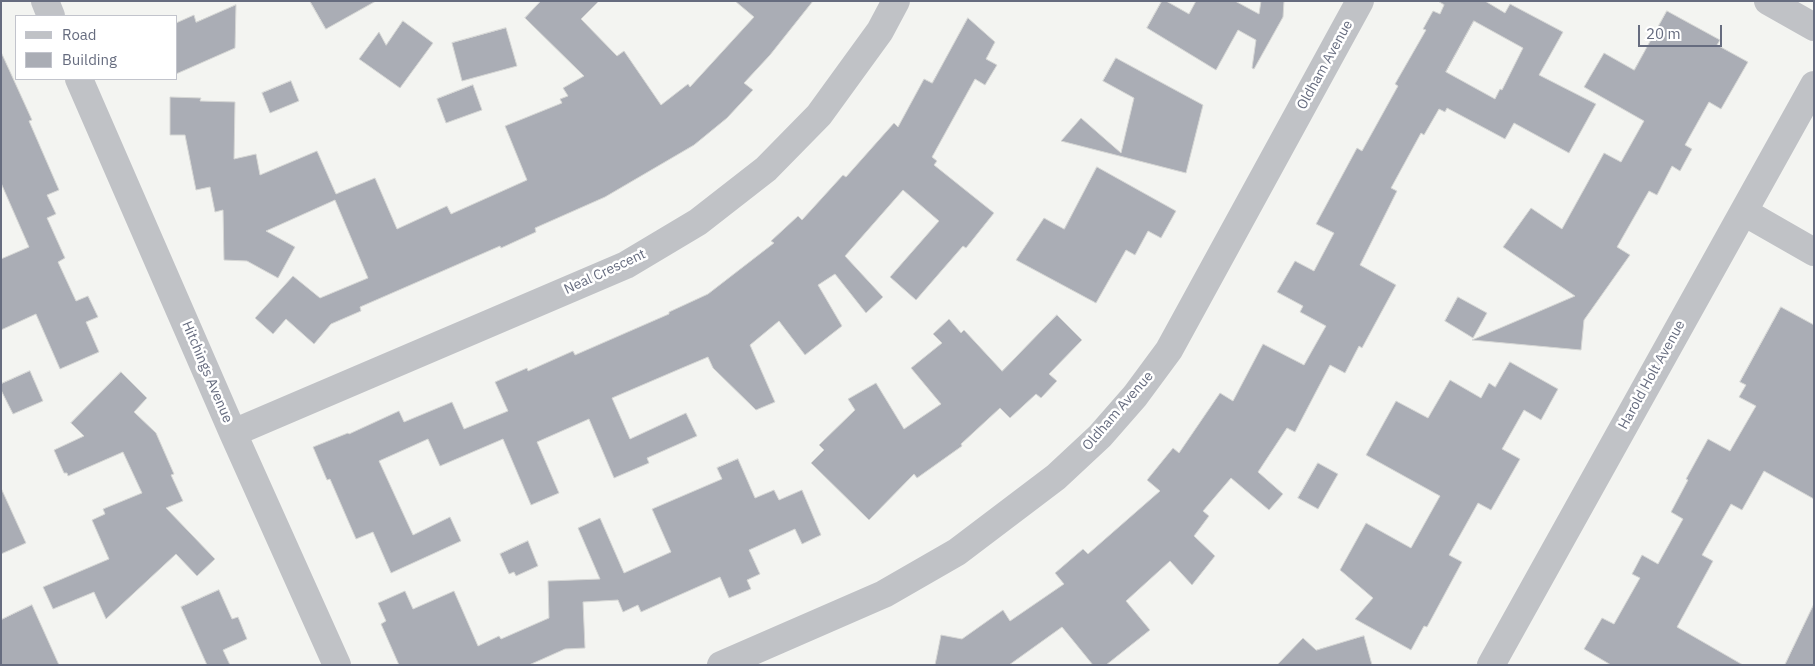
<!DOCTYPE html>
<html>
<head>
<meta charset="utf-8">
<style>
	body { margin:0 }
	#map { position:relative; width:1815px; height:666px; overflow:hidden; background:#f3f4f1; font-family:"IBM Plex Sans",sans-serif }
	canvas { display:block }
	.frame { position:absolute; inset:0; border:2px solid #666c7f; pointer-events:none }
	.legend { position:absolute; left:15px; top:15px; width:162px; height:65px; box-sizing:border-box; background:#fff; border:1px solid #c2c4cc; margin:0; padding:6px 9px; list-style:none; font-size:15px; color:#666c7f }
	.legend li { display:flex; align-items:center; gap:10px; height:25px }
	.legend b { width:25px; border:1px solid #c2c4cc }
	.scale { position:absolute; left:1638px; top:25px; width:84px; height:22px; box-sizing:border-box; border:2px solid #666c7f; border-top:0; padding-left:6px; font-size:15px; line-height:18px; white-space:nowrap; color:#666c7f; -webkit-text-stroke:4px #fff; paint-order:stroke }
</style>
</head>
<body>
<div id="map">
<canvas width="1815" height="666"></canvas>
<div class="frame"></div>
<ul class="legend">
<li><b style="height:6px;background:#c0c2c6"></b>Road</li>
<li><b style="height:14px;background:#aaadb5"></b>Building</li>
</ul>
<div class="scale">20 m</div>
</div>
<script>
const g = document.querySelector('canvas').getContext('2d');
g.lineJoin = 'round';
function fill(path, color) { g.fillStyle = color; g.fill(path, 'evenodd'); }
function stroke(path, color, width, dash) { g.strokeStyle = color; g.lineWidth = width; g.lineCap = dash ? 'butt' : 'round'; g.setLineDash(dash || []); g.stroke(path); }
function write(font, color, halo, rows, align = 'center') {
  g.font = font + ' "IBM Plex Sans",sans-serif'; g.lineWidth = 5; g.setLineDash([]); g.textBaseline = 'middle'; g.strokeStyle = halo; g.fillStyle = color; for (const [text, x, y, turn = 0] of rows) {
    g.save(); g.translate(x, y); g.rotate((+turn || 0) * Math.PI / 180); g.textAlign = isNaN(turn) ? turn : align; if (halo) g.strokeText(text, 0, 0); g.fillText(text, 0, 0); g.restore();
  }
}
const building = new Path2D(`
	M310 1H376L326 29Z
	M541 1H599L581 19 617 56 624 51 661 105 688 84 690 87 754 17 735 1H813L770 55 744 83 753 90 727 118 694 145 605 197 535 228 536 232 501 248 500 246 360 307 361 311 331 324 314 344 286 319 273 334 255 318 293 276 320 298 368 278 335 200 266 231 295 247 278 278 247 261 224 260 223 210 215 212 210 187 196 190 185 135H170V97L201 98 200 101 235 102 234 159 256 154 260 175 317 151 336 194 375 178 397 229 447 206 451 214 527 180 505 126 562 103 560 99 568 96 563 88 584 76 525 18Z
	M1162 1H1166L1189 14 1196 1H1235L1259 14 1261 1H1284L1283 17 1254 69 1252 68 1256 40 1238 30 1216 70 1147 28Z
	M1438 1H1485L1505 13 1510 4 1563 32 1539 75 1596 104 1569 153 1514 123 1505 139 1447 108 1445 112 1439 109 1424 135 1421 133 1391 188 1397 191 1360 265 1396 285 1362 348 1359 346 1345 373 1330 365 1295 432 1287 428 1258 472 1283 494 1269 510 1231 478 1203 511 1209 516 1194 536 1215 556 1192 585 1170 561 1126 601 1150 630 1106 665H1093L1062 627 1009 665H935L941 635 962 639 1003 610 1010 621 1064 584 1055 573 1083 549 1088 554 1160 491 1147 480 1173 448 1179 453 1220 393 1233 401 1263 344 1304 365 1326 326 1300 312 1303 306 1277 292 1295 261 1314 271 1334 233 1316 224 1357 148 1362 151 1398 86 1395 84 1426 30 1423 29 1433 11 1440 14 1444 5ZM1474 21 1523 48 1502 90 1500 89 1495 99 1446 72Z
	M236 5 235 48 176 74V23L194 15 196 22Z
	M1667 11 1720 40 1717 45 1748 62 1721 109 1709 102 1685 145 1692 149 1680 171 1672 166 1657 195 1649 191 1617 247 1630 255 1584 320 1581 350 1472 340 1575 296 1503 247 1531 208 1562 229 1604 153 1621 162 1644 121 1584 87 1604 53 1634 70Z
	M968 18 995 42 986 59 997 65 985 85 975 79 932 157 937 161 934 165 994 213 966 248 963 246 916 300 890 277 939 221 903 190 845 256 883 297 866 313 835 274 818 285 842 326 805 355 779 321 750 345 775 402 756 410 713 368 708 357 682 368 612 398 630 439 686 413 697 436 647 458 649 463 614 478 589 419 537 442 559 493 531 505 503 439 440 466 428 439 379 461 413 535 450 517 461 541 391 573 373 532 356 539 330 479 327 480 313 447 348 433 349 434 399 411 404 422 452 402 464 429 508 411 495 382 527 368 528 371 573 351 575 355 669 314V312L708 294 774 243 771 241 798 216 802 220 843 175 846 177 894 123 898 127 924 79 932 83Z
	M403 21 433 43 400 88 359 59 379 32 386 45Z
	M506 28 517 66 462 81 452 43Z
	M1 52 32 120 29 121 59 190 47 195 56 214 47 218 65 258 58 262 76 301 88 296 98 317 86 322 99 352 60 369 36 314 1 330V259L29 247 1 183Z
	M1116 58 1203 105 1186 173 1061 141 1081 118 1121 153 1134 98 1103 81Z
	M291 81 299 101 270 113 262 93Z
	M473 85 482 110 446 123 437 99Z
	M1097 167 1176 211 1161 238 1148 231 1135 255 1126 250 1096 303 1016 260 1044 218 1064 229Z
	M1458 297 1487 313 1473 338 1445 321Z
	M1781 307 1814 325V499L1764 471 1742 510 1731 504 1702 555 1713 561 1677 627 1743 665H1611L1584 649 1602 618 1614 624 1640 578 1632 574 1642 555 1658 564 1683 519 1671 512 1688 480 1686 479 1708 439 1730 451 1756 406 1739 397 1746 385 1740 382Z
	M1057 315 1082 340 1049 374 1057 381 1041 398 1036 394 1010 418 1000 408 961 444 962 446 917 478 914 474 869 520 811 463 824 450 819 445 855 410 848 399 876 383 904 429 941 404 911 368 942 343 933 334 949 319 961 333 964 330 1002 371Z
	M1510 362 1558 389 1541 420 1524 410 1502 449 1520 459 1491 510 1478 503 1449 555 1462 562 1427 627 1424 626 1411 650 1355 619 1373 598 1340 570 1366 523 1411 548 1440 496 1366 455 1396 401 1428 418 1450 380 1481 398 1489 383 1495 387Z
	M30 371 43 401 13 414 1 390V384Z
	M121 372 147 398 134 412 156 433 174 474 171 475 183 501 166 508 215 559 197 576 176 554 106 619 94 592 53 609 43 587 109 559 92 520 105 514 103 509 142 493 123 452 68 476 67 473H64L54 450 84 436 71 423Z
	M738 459 755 498 774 490 779 500 802 490 821 535 802 544 795 529 749 550 760 574 747 580 751 589 729 598 720 577 641 612 638 605 623 612 618 600 583 602 585 648 565 649 529 665H399L381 624 386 621 378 603 405 591 413 609 454 591 478 646 499 636 501 639 549 618 548 581 600 579 578 528 600 518 624 573 671 552 652 509 722 479 717 468Z
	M1318 463 1338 474 1318 509 1298 498Z
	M1 488 26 543 1 554Z
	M528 541 538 566 516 576 514 572 509 574 500 554Z
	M219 590 232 619 238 617 247 639 223 650 230 665H207L181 607Z
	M1814 604V665H1785Z
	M32 605 59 665H1V620Z
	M1364 636 1372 665H1277L1303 638 1316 650Z`);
const street = new Path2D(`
	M45 1 51 16
	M1768 1 1814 27
	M79 79 233 433 337 665
	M1744 212 1814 252
	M233 433 626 265 698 222 766 169 819 115 880 31 896 1
	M721 665 884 594 957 552 1056 477 1100 436 1135 396 1169 350 1360 1
	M1491 665 1814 85`);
const streetNames = [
	["Oldham Avenue",1325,65,-61],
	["Neal Crescent",605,272,-25],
	["Hitchings Avenue",207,372,67],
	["Harold Holt Avenue",1652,375,-61],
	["Oldham Avenue",1118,411,-49]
];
fill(building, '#aaadb5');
stroke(building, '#d5d6d4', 1);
stroke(street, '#c0c2c6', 28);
write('14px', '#666c7f', '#fff', streetNames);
</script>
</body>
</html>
